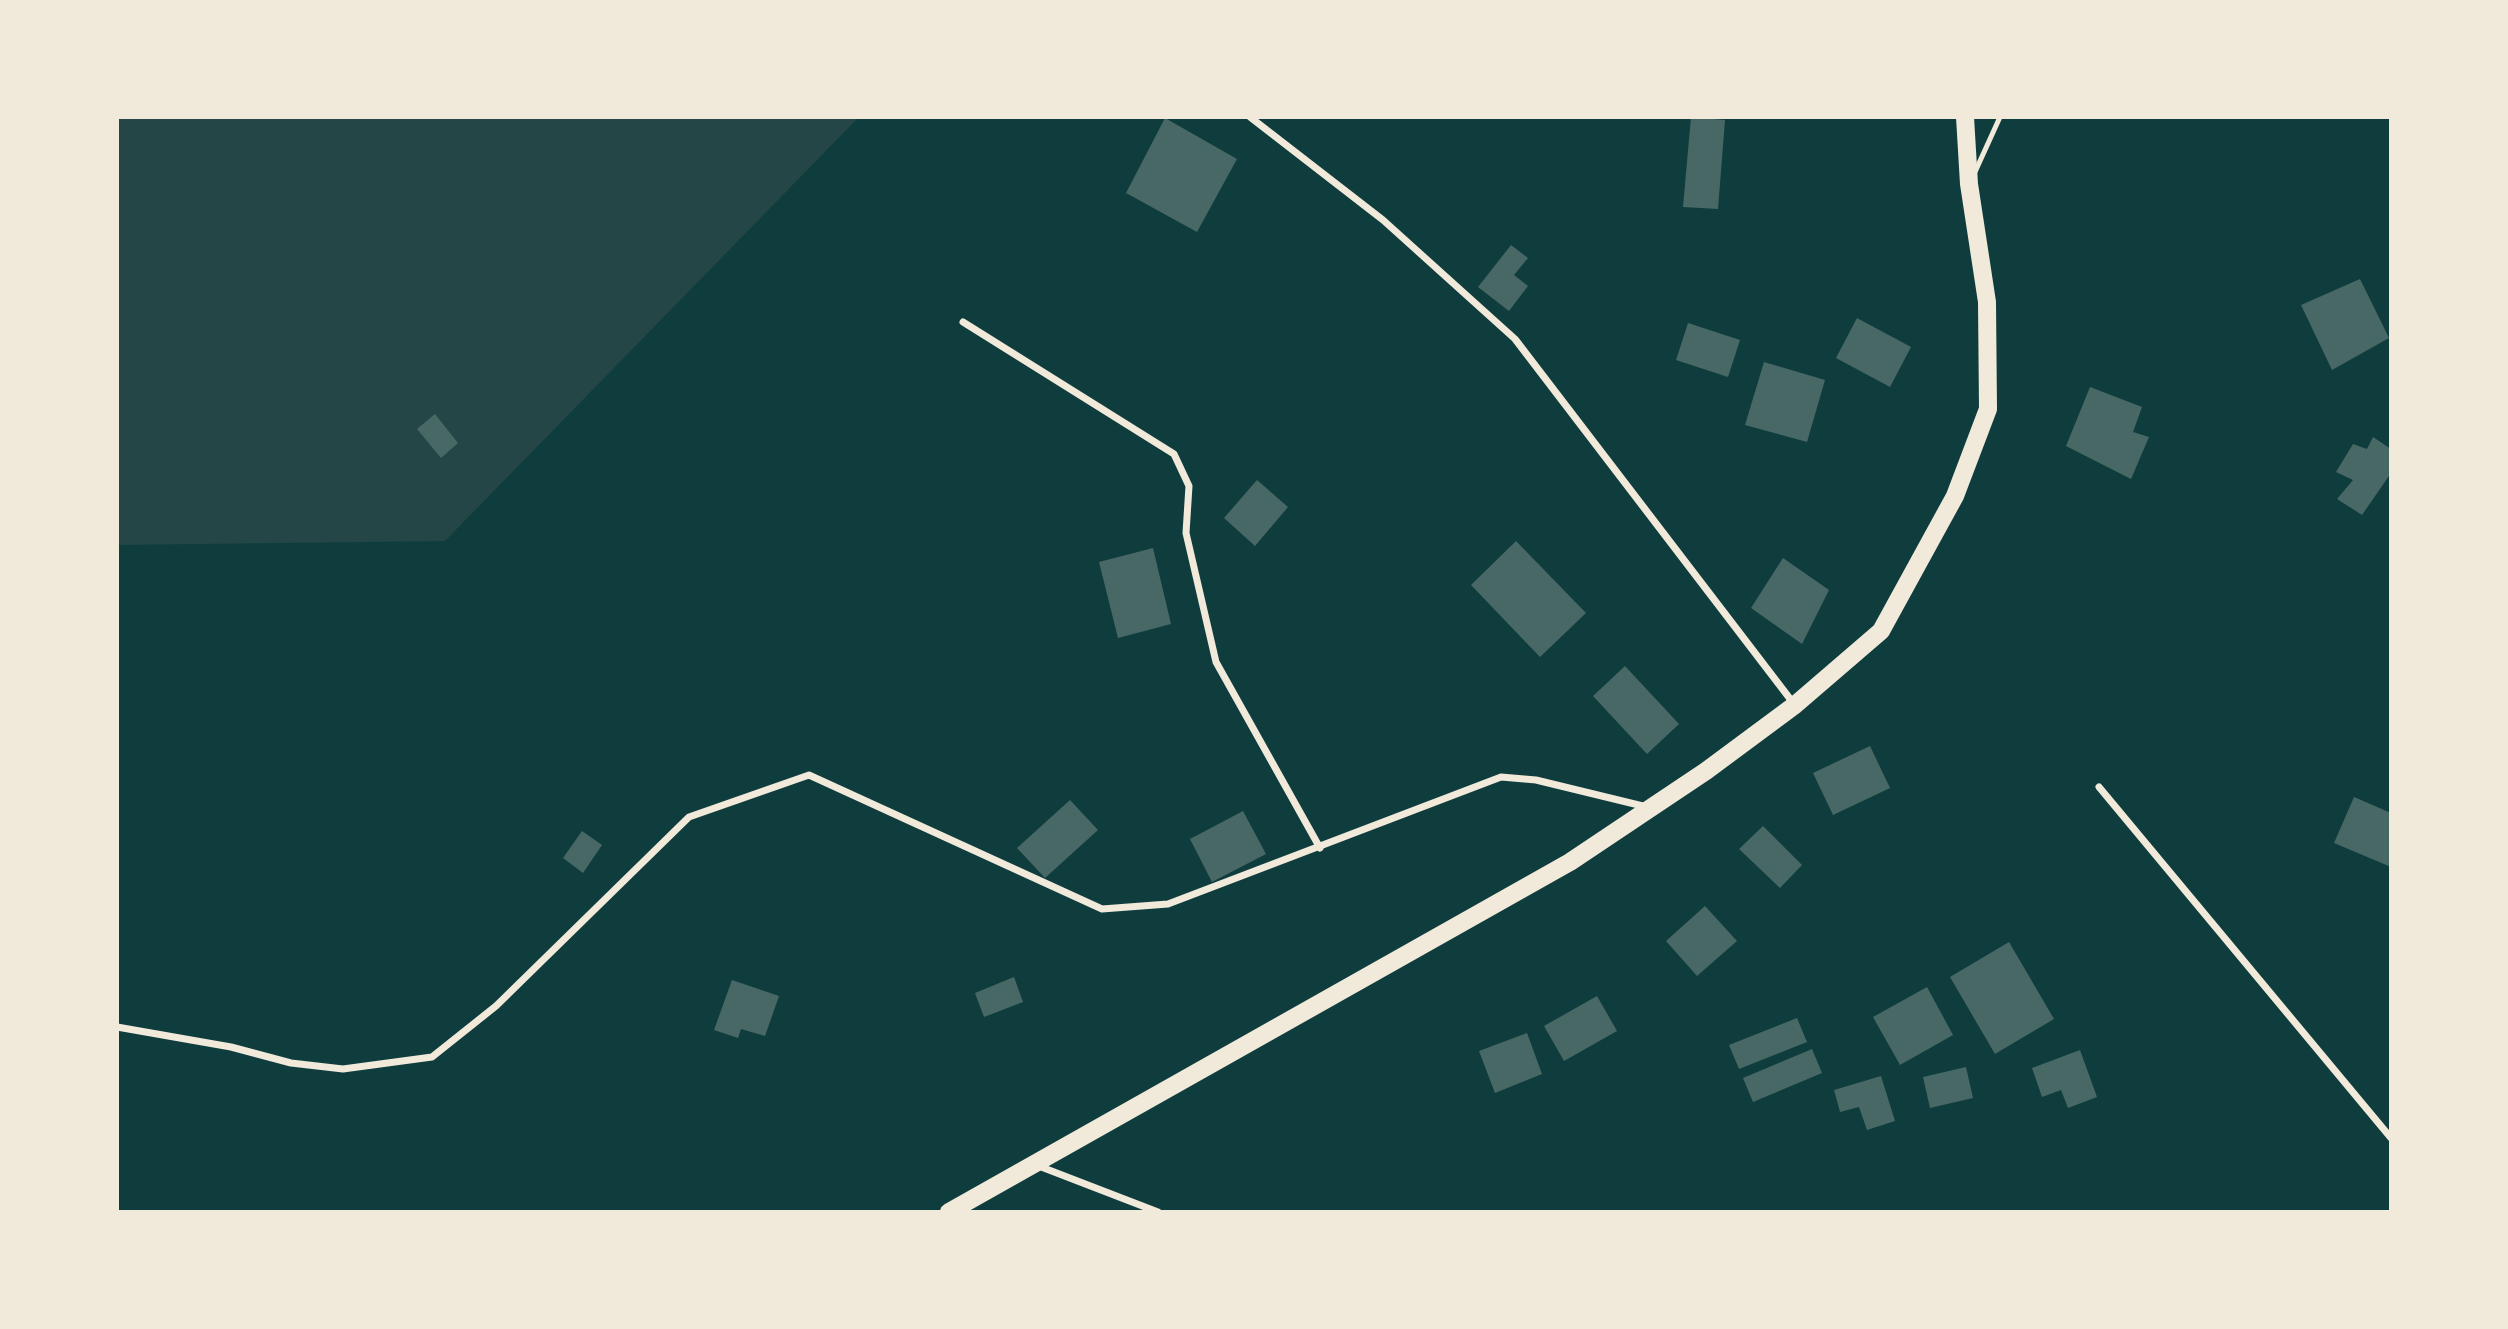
<!DOCTYPE html>
<html>
<head>
<meta charset="utf-8">
<style>
	body { margin:0 }
	#map { position:relative; width:2508px; height:1329px; overflow:hidden; background:#0f3d3e; font-family:Helvetica,sans-serif }
	canvas { display:block }
	.frame { position:absolute; inset:0; border:119px solid #f1e9da; pointer-events:none }
</style>
</head>
<body>
<div id="map">
<canvas width="2508" height="1329"></canvas>
<div class="frame"></div>
</div>
<script>
const g = document.querySelector('canvas').getContext('2d');
g.lineJoin = 'round';
function fill(path, color) { g.fillStyle = color; g.fill(path, 'evenodd'); }
function stroke(path, color, width, dash) { g.strokeStyle = color; g.lineWidth = width; g.lineCap = dash ? 'butt' : 'round'; g.setLineDash(dash || []); g.stroke(path); }
const green = new Path2D(`
	M117 117H859L445 541 117 545Z`);
const building = new Path2D(`
	M1691 117 1725 120 1718 209 1683 207Z
	M1165 118 1237 159 1197 232 1126 193Z
	M1511 245 1528 258 1514 275 1528 286 1509 311 1478 287Z
	M2360 279 2389 338 2332 370 2301 305Z
	M1857 318 1911 347 1890 387 1836 358Z
	M1688 323 1740 340 1728 377 1676 360Z
	M1764 362 1825 380 1807 442 1745 425Z
	M2090 387 2142 407 2133 432 2149 437 2131 479 2066 446Z
	M435 414 458 443 441 458 417 429Z
	M2373 437 2391 449V473L2362 515 2337 499 2353 480 2336 472 2353 444 2367 449Z
	M1257 480 1288 507 1255 546 1224 518Z
	M1516 541 1586 613 1540 657 1471 585Z
	M1153 548 1171 624 1118 638 1099 562Z
	M1783 558 1829 590 1802 644 1751 608Z
	M1625 666 1679 724 1647 754 1593 696Z
	M1870 746 1890 788 1833 815 1813 773Z
	M2354 797 2391 813V867L2334 843Z
	M1070 800 1098 830 1045 878 1017 848Z
	M1243 811 1266 854 1212 882 1190 839Z
	M1763 826 1802 865 1780 888 1739 849Z
	M582 831 602 845 583 873 563 858Z
	M1705 906 1737 941 1697 976 1666 941Z
	M2009 942 2054 1019 1995 1054 1950 977Z
	M1014 977 1023 1002 984 1017 975 993Z
	M732 980 779 996 765 1036 741 1029 738 1038 714 1030Z
	M1927 987 1953 1035 1900 1065 1873 1017Z
	M1597 996 1617 1031 1564 1061 1544 1026Z
	M1797 1018 1807 1042 1739 1069 1729 1045Z
	M1527 1033 1542 1074 1495 1093 1479 1051Z
	M1812 1049 1822 1073 1753 1102 1743 1078Z
	M2080 1050 2097 1097 2068 1108 2061 1090 2042 1097 2032 1068Z
	M1966 1067 1973 1098 1930 1108 1923 1077Z
	M1881 1076 1895 1121 1867 1130 1859 1107 1840 1112 1834 1090Z`);
const service = new Path2D(`
	M1975 172 2000 117`);
const minor = new Path2D(`
	M1250 117 1383 220 1515 339 1794 704
	M963 322 1174 454 1189 486 1186 533 1216 662 1320 848
	M2099 787 2391 1138
	M117 1027 231 1047 291 1063 343 1069 432 1057 496 1006 689 817 809 775 1102 909 1168 904 1501 777 1536 780 1647 807
	M1036 1165 1158 1212`);
const primary = new Path2D(`
	M949 1212 1570 862 1706 771 1795 705 1881 631 1955 496 1988 409 1987 302 1969 184 1965 117`);
fill(green, '#244646');
fill(building, '#486865');
stroke(service, '#f1e9da', 5);
stroke(minor, '#f1e9da', 7);
stroke(primary, '#f1e9da', 18);
</script>
</body>
</html>
